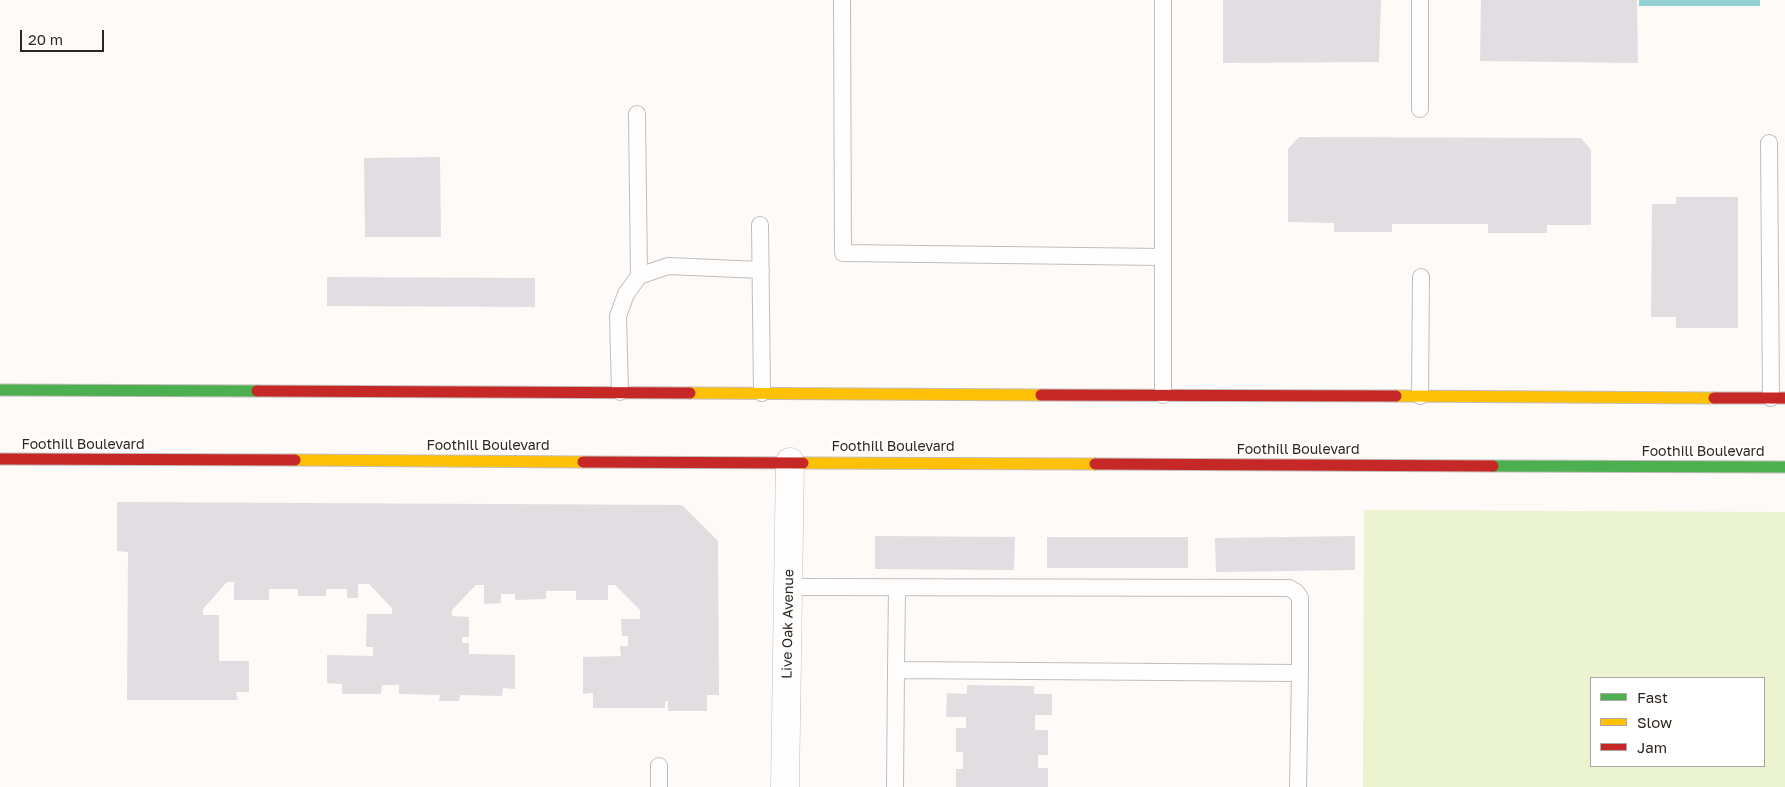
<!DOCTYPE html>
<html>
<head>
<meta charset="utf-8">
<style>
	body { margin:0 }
	#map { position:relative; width:1785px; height:787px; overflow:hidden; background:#fdfaf8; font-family:"Golos Text",sans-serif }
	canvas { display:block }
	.legend { position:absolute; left:1590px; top:677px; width:175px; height:90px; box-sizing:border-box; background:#fff; border:1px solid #aca8a5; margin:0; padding:6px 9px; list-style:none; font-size:15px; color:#2f261f }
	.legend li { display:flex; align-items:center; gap:10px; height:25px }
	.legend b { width:25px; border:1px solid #aca8a5 }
	.scale { position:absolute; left:20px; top:30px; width:84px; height:22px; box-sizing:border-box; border:2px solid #2f261f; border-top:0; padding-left:6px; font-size:15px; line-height:18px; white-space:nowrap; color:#2f261f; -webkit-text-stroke:4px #fff; paint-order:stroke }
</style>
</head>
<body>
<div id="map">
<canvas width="1785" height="787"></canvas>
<ul class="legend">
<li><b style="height:6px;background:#4caf50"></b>Fast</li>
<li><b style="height:6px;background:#ffc107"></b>Slow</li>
<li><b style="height:6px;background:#c62828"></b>Jam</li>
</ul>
<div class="scale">20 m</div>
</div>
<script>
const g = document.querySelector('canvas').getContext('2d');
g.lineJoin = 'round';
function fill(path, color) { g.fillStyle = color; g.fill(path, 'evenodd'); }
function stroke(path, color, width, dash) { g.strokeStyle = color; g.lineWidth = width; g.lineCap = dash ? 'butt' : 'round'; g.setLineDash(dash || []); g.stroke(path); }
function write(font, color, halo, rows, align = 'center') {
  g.font = font + ' "Golos Text",sans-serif'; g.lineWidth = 4.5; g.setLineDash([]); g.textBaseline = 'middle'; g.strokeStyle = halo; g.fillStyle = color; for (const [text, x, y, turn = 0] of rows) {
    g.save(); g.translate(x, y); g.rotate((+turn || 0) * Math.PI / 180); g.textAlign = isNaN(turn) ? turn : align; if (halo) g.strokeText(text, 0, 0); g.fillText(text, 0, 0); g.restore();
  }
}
const green = new Path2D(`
	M1364 510 1785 512V787H1363ZM1591 678H1764V766H1591Z`);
const water = new Path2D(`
	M1639 0H1760V6H1639Z`);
const building = new Path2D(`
	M1223 0H1381L1379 62 1223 63Z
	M1481 0H1637L1638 63 1480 61Z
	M1299 137 1581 138 1591 150V225H1547V233H1488V224H1392V232H1334V223L1288 222V149Z
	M440 157 441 237H365L364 158Z
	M1676 197H1738V328H1676V317H1651L1652 204H1676Z
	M327 277 535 278V307L327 306Z
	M117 502 682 505 718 541 719 695H707V711H668V701H665V708H593V693L583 694V657L621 656 620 646H628V636H622L621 619H640V610L615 585H608V600H576V591H546V599L515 600V594H501V603L484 604V585H476L452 610V616L469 617V637H462V643H469V654L515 655V689L503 688 502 696 460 695 459 701H439L440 695 399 694V685H382L381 694H342V684L327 683V655L373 656V647H366L367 614H392V608L369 584H358V598H347V589H326V596H298V589H269V600H234V582H227L203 609V615H219V661H249V692H236L238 700H127L128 552 117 551Z
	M875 536 1015 537 1014 570 875 569Z
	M1355 536V570L1216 572 1215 538Z
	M1047 537H1188V568H1047Z
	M967 685 1034 686V694H1052V715H1035V730H1048V755H1038V768H1048V787H956V769H963V752H956V728H966V717H946L947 693 967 694Z`);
const lane = new Path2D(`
	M842 0 843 253 1162 257
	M1420 0V109
	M637 114 639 276
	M1769 143 1771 398
	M760 225 762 393
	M620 392 618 316 626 294 639 276 668 266 761 270
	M1163 395V0
	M1420 396 1421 277
	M789 587 1289 588 1296 592 1300 598V673
	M896 670 897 588
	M659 766V787
	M895 787 896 670 1300 673 1298 787`);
const street = new Path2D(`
	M785 787 790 462`);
const fast = new Path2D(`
	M0 390 257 391
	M1493 466 1785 467`);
const slow = new Path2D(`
	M690 393 1041 395
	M1396 396 1714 398
	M295 460 583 462
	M803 463 1095 464`);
const jam = new Path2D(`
	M257 391 690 393
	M1041 395 1396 396
	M1714 398H1785
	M0 459 295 460
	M583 462 803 463
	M1095 464 1493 466`);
const streetNames = [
	["Foothill Boulevard",83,445],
	["Foothill Boulevard",488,446],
	["Foothill Boulevard",893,447],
	["Foothill Boulevard",1298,450],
	["Foothill Boulevard",1703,452],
	["Live Oak Avenue",788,624,-89]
];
fill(green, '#ecf3d0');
fill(water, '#92cfd2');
fill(building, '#e2dde1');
stroke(lane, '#c3bdb9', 18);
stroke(street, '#c3bdb9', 29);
stroke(fast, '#c3bdb9', 13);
stroke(slow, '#c3bdb9', 13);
stroke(jam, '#c3bdb9', 13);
stroke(lane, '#fffefe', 16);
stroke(street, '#fffefe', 28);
stroke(fast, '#4caf50', 11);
stroke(slow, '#ffc107', 11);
stroke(jam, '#c62828', 11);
write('14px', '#2f261f', '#fff', streetNames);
</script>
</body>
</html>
